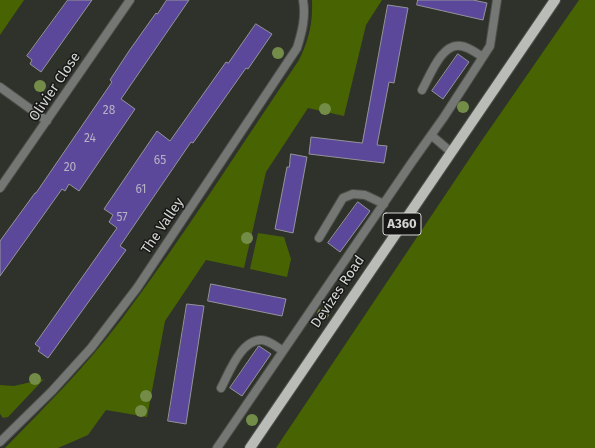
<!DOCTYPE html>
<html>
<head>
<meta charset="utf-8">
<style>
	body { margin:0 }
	canvas { display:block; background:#2f312b }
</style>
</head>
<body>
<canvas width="595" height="448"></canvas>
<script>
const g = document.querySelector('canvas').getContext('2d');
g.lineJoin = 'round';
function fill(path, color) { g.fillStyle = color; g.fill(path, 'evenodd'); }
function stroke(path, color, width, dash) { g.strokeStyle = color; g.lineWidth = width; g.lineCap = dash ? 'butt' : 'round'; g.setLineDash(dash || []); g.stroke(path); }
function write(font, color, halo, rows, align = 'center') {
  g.font = font + ' "Fira Sans",sans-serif'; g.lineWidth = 3; g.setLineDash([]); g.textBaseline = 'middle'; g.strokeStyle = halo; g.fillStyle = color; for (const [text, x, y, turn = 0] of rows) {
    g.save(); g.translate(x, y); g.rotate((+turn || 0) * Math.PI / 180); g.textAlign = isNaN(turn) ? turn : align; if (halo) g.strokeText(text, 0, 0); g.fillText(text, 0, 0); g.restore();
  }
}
const green = new Path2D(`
	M0 0H24L0 35Z
	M312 0H382L366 25 344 116 308 108 266 172 244 268 206 260 165 321 147 417 106 410 88 435 58 448H5C45 407 86 366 121 320 184 236 240 147 299 60 309 40 313 22 312 0Z
	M579 0H595V448H276L480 143Z
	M258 233 284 237 291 259 287 277 250 269Z
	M44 379 8 417 3 418 0 414V385L14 386Z`);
const building = new Path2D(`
	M68 0H92L41 72 30 64 32 60 27 56Z
	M167 0H189L121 99 135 109 79 191 69 184 65 191 62 189 0 276V241L35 193H36L112 82 110 80 129 51 156 13 157 14Z
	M418 0H473L487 3 483 20 417 5Z
	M388 5 408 8 394 83 389 82 377 145 387 146 384 163 309 154 311 137 362 143Z
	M256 24 272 34 248 69 246 68 193 143 191 142 120 246 126 250 48 358 38 351 40 348 35 344 117 228 109 222 113 215 104 209 157 131 170 141 226 62 228 63Z
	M458 54 469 62 443 99 432 91Z
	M291 154 307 157 293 233 275 229 287 167H289Z
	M358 202 370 211 340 252 328 243Z
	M211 284 286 299 282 316 208 301Z
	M187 304 204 306 186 424 168 421Z
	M259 346 271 354 242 396 230 388Z`);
const service = new Path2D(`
	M422 90C430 76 442 42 461 46 469 47 476 53 483 57
	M431 135 451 152
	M319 238 343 198 353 194 365 195 384 204
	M221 388C229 373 241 340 261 340 269 340 277 347 283 351
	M217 448 412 162 444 117 490 46 497 0`);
const minor = new Path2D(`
	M0 87 47 121
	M0 188 130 0
	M0 442 52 391 91 348 137 288 297 48C302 32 306 17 303 0`);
const primary = new Path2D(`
	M250 448 555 0`);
const trees = [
	[278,53],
	[40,86],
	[463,107],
	[325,109],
	[247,238],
	[323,314],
	[35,379],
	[146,396],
	[141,411],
	[252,420]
];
const numberNames = [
	["28",109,111],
	["24",90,139],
	["65",160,161],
	["20",70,168],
	["61",141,190],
	["57",122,218]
];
const shields = [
	[402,224,38]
];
const shieldNames = [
	["A360",402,224]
];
const streetNames = [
	["Olivier Close",55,87,-56],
	["The Valley",163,226,-56],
	["Devizes Road",338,292,-56]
];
fill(green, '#476302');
fill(building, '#5b489a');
stroke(building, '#94939a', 1);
stroke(service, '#4d4f49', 10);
stroke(minor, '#4d4f49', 10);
stroke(primary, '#4d4f49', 12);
stroke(service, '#757774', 8);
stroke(minor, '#757774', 8);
stroke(primary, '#babdb7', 10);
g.fillStyle = '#738d48';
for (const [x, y] of trees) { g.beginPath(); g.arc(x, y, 6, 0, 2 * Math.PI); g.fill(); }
write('12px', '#b6b2c4', null, numberNames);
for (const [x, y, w] of shields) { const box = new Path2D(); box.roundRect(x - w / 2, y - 11, w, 22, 3); g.fillStyle = '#171816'; g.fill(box); stroke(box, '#d4d5d2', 1); }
write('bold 13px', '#d4d5d2', null, shieldNames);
write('14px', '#d4d5d2', '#171816', streetNames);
</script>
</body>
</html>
